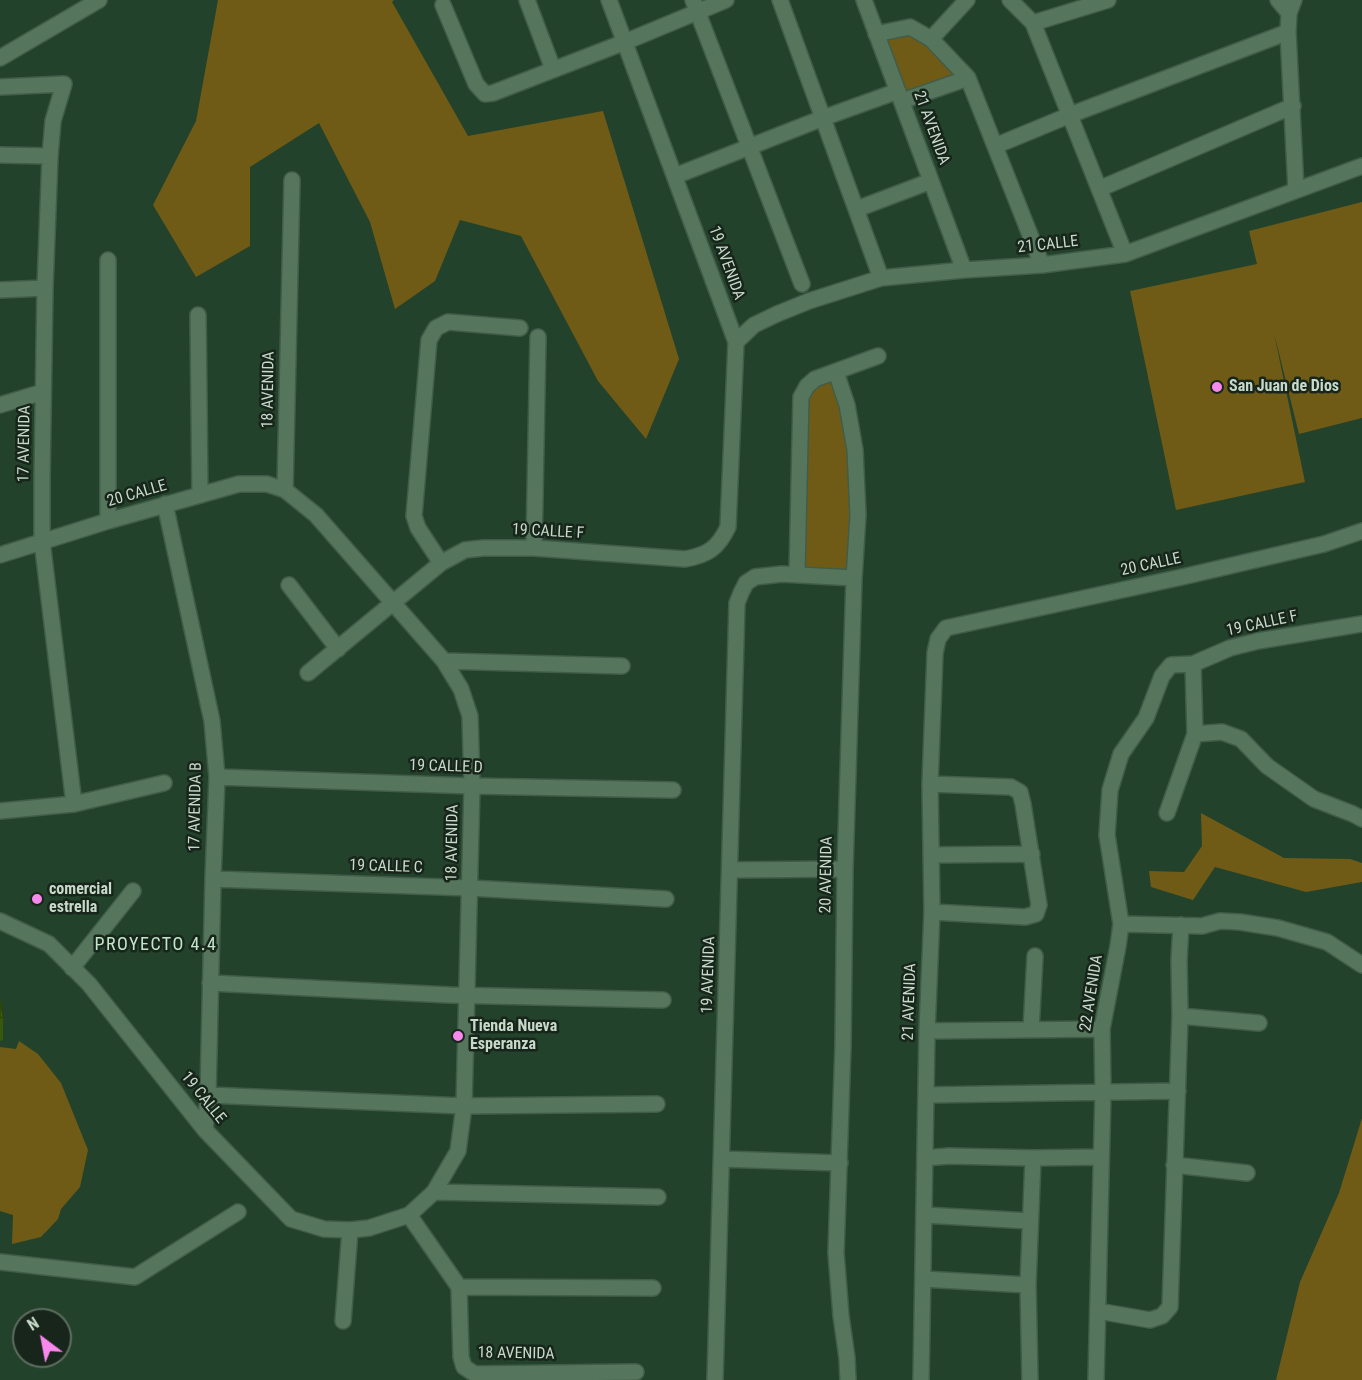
<!DOCTYPE html>
<html>
<head>
<meta charset="utf-8">
<style>
	body { margin:0 }
	#map { position:relative; width:1362px; height:1380px; overflow:hidden; background:#23422b; font-family:"Roboto Condensed",sans-serif }
	canvas { display:block }
	.north { position:absolute; left:12px; top:1308px; width:60px; height:60px; box-sizing:border-box; background:#17251a; border:2px solid #5d6d60; border-radius:50%; rotate:328deg; font-size:16px; font-weight:700; line-height:24px; text-align:center; color:#c7d9ca }
	.north::after { content:''; display:block; margin:auto; width:21px; height:27px; background:#f788ec; clip-path:polygon(50% 0,100% 100%,50% 72%,0 100%) }
</style>
</head>
<body>
<div id="map">
<canvas width="1362" height="1380"></canvas>
<div class="north">N</div>
</div>
<script>
const g = document.querySelector('canvas').getContext('2d');
g.lineJoin = 'round';
function fill(path, color) { g.fillStyle = color; g.fill(path, 'evenodd'); }
function stroke(path, color, width, dash) { g.strokeStyle = color; g.lineWidth = width; g.lineCap = dash ? 'butt' : 'round'; g.setLineDash(dash || []); g.stroke(path); }
function write(font, color, halo, rows, align = 'center') {
  g.font = font + ' "Roboto Condensed",sans-serif'; g.lineWidth = 5; g.setLineDash([]); g.textBaseline = 'middle'; g.strokeStyle = halo; g.fillStyle = color; for (const [text, x, y, turn = 0] of rows) {
    g.save(); g.translate(x, y); g.rotate((+turn || 0) * Math.PI / 180); g.textAlign = isNaN(turn) ? turn : align; if (halo) g.strokeText(text, 0, 0); g.fillText(text, 0, 0); g.restore();
  }
}
const green = new Path2D(`
	M218 0H394L392 2 468 136 603 111 679 359 646 439 598 381 521 236 460 220 435 281 395 309 370 222 319 123 250 167V246L196 277 153 205 196 121Z
	M910 27 968 78 902 101 876 34Z
	M1362 202V418L1299 434 1274 333 1305 482 1176 510 1130 291 1257 264 1249 231Z
	M836 372 847 405 854 578 797 574 801 397Z
	M1201 813 1284 858 1350 859 1362 863V882L1306 892 1215 867 1193 900 1151 887 1149 871 1184 872 1202 846Z
	M19 1041 38 1054 61 1083 88 1150 80 1187 61 1209 58 1219 41 1237 12 1244 13 1215 0 1211V1047L16 1049Z
	M1362 1118V1380H1276L1300 1282 1339 1193Z`);
const minor = new Path2D(`
	M527 0 553 69
	M693 0 802 284
	M780 0 881 278
	M864 0 964 270
	M1010 0 1033 23 1125 254
	M1278 0 1289 13
	M1294 0 1289 13 1288 32 1296 190
	M443 5 476 84 485 94 493 93 625 42 726 0
	M1033 23 1108 0
	M876 34 910 27 931 39 968 78 1042 265
	M931 39 967 0
	M0 58 99 0
	M0 87 64 84 53 121 50 156 45 288 42 480V541L74 804
	M902 101 968 78
	M995 146 1070 115 1288 32
	M0 155 50 156
	M675 176 823 118 898 91
	M1099 189 1293 106
	M857 209 931 181
	M0 290 45 288
	M198 315 200 495
	M736 342 754 325 777 314 809 301 881 278 964 270 1042 265 1125 254 1362 166
	M836 372 847 405 855 450 858 515 854 578 845 869 843 1045 836 1253 841 1316 847 1358 848 1380
	M0 405 43 392
	M285 490 292 180
	M165 504 212 721 217 777 213 879 208 1095 205 1130
	M108 521V260
	M534 548 538 337
	M0 555 108 521 239 484H267L285 490 316 515 444 661 461 689 470 716 472 786 464 1106 458 1151 434 1192 409 1215 369 1228 350 1230 324 1229 291 1219 205 1130 89 984 49 944 0 921
	M441 563 418 528 414 516 429 340 436 328 448 322 520 328
	M797 574 801 397 807 386 815 379 878 356
	M289 585 338 649
	M444 661 622 666
	M308 673 441 563 465 550 483 548H534L685 559C708 555 718 548 728 527L736 342 609 0
	M1195 734 1222 732 1241 739 1267 766 1314 799 1353 814 1362 819
	M217 777 472 786 673 790
	M930 784 1011 787 1020 792 1023 804 1039 905 1036 914 1025 917 932 912
	M0 811 74 804 164 783
	M1167 813 1195 734 1193 664
	M931 855 1032 854
	M730 870 845 869
	M213 879 470 888 666 899
	M1121 924 1202 926 1220 921 1240 922 1278 928 1327 942 1362 965
	M72 968 133 891
	M210 983 449 995 663 1000
	M1180 1016 1259 1023
	M1031 1030 1035 956
	M927 1031 1102 1029
	M208 1095 464 1106 657 1104
	M926 1095 1178 1091
	M925 1158 949 1156 1033 1158 1101 1157
	M722 1159 840 1163
	M1174 1165 1247 1173
	M434 1192 658 1197
	M409 1215 459 1287 461 1357 464 1367 475 1374 636 1372
	M924 1215 1030 1221
	M0 1262 135 1277 238 1212
	M923 1279 1028 1285
	M459 1287 653 1288
	M1098 1311 1150 1320 1162 1316 1170 1307 1180 1016 1179 960 1181 925
	M343 1321 350 1230
	M715 1380 737 603 741 593 746 583 755 577 782 574 854 578
	M921 1380 927 1031 932 912 930 784 935 653 938 639 946 628 1182 577 1324 544 1362 531
	M1030 1380 1028 1285 1033 1158
	M1096 1380 1103 1092 1102 1029 1118 946 1121 924 1107 835 1110 790 1121 754 1146 718 1162 676 1171 665 1193 664 1230 648 1258 641 1362 624`);
const wall = new Path2D(`
	M0 1000 3 1017V1040L0 1041Z`);
const building = new Path2D(`
	M0 1000 3 1017 0 1018Z`);
const markers = [
	[1217,387,6,"#f788ec"],
	[37,899,6,"#f788ec"],
	[458,1036,6,"#f788ec"]
];
const streetNames = [
	["21 AVENIDA",931,128,70],
	["21 CALLE",1048,245,-6],
	["19 AVENIDA",726,263,70],
	["18 AVENIDA",269,390,-89],
	["17 AVENIDA",25,444,-89],
	["20 CALLE",137,494,-16],
	["19 CALLE F",548,532,3],
	["20 CALLE",1151,565,-12],
	["19 CALLE F",1262,624,-12],
	["19 CALLE D",446,767,2],
	["17 AVENIDA B",196,807,-89],
	["18 AVENIDA",453,843,-89],
	["19 CALLE C",386,867,2],
	["20 AVENIDA",827,875,-89],
	["19 AVENIDA",709,975,-88],
	["22 AVENIDA",1092,993,-81],
	["21 AVENIDA",910,1002,-88],
	["19 CALLE",203,1098,51],
	["18 AVENIDA",516,1354,1]
];
const poiNames = [
	["San Juan de Dios",1229,387],
	["comercial",49,890],
	["estrella",49,908],
	["Tienda Nueva",470,1027],
	["Esperanza",470,1045]
];
const neighbourhoodNames = [
	["PROYECTO 4.4",156,945]
];
fill(green, '#705b16');
stroke(minor, '#415d4a', 18);
stroke(minor, '#55765c', 15);
fill(wall, '#38580b');
fill(building, '#41660d');
stroke(building, '#2e4709', 1.5);
for (const [x, y, r, color] of markers) { const dot = new Path2D(); dot.arc(x, y, r, 0, 2 * Math.PI); g.fillStyle = color; g.fill(dot); stroke(dot, '#17251a', 2); }
write('16px', '#c7d9ca', '#17251a', streetNames);
write('bold 16px', '#c7d9ca', '#17251a', poiNames, 'left');
g.letterSpacing = '1.5px';
write('18px', '#c1e5c8', '#17251a', neighbourhoodNames);
g.letterSpacing = '0px';
</script>
</body>
</html>
